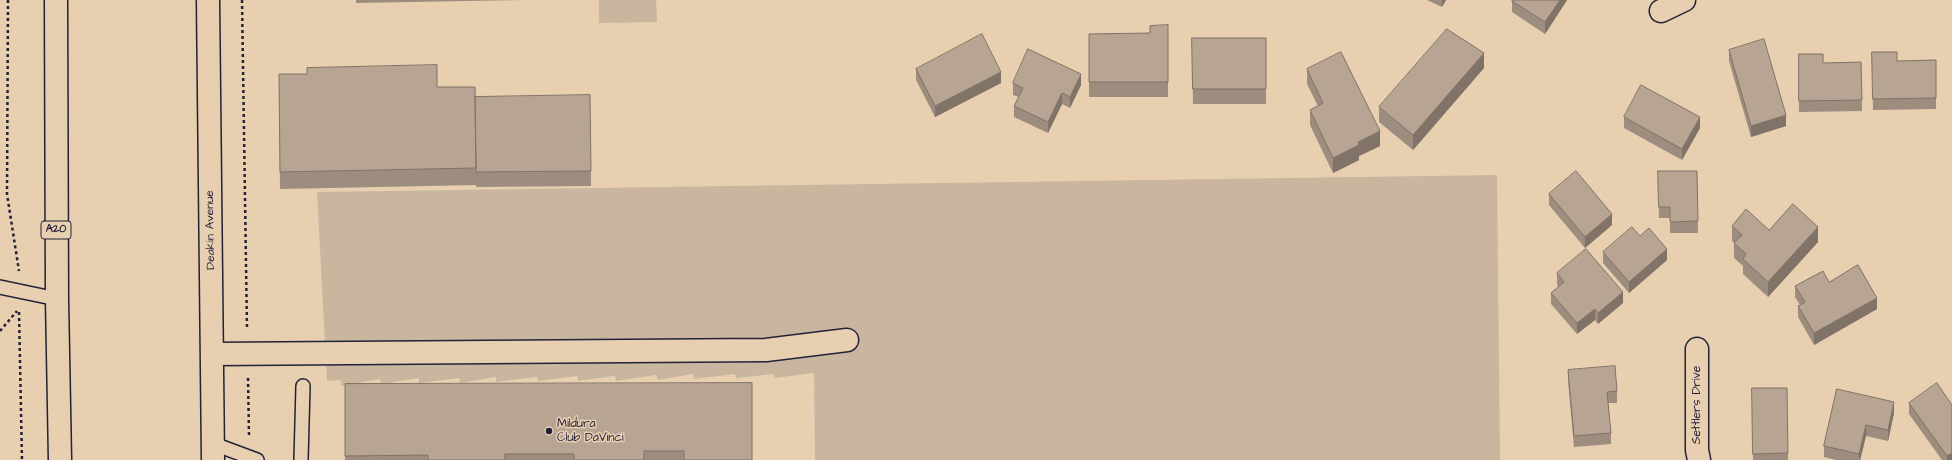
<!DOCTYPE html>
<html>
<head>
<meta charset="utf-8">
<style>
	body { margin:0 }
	canvas { display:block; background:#e7cfb0 }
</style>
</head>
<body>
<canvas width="1952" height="460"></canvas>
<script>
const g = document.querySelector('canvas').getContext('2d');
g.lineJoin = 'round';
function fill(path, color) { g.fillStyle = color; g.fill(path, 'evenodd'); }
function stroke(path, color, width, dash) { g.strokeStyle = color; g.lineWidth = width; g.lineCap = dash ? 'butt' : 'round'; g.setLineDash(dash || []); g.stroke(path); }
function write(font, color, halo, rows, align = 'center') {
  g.font = font + ' "Architects Daughter",sans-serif'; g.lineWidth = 3; g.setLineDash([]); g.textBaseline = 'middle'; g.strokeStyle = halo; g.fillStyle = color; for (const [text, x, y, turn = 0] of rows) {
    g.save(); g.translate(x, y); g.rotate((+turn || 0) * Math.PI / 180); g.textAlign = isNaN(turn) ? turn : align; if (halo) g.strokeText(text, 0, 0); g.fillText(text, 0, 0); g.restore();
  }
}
const green = new Path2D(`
	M599 0H656L657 22 599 23Z
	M1497 175 1500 460H815L814 373 775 378 774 374 736 378 735 374 694 379 693 374 658 380 656 375 616 381 615 376 578 381 577 376 538 381 537 377 496 382V377L460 383 459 378 419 383V378L381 384 380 379 341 386V380L327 381 317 192Z`);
const path = new Path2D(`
	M8 0 7 194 19 271
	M242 0 247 329
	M19 312 22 460
	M0 331 17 311
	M248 378 249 435`);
const service = new Path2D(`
	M0 287 57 299
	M214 444 257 460
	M301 460 303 386`);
const minor = new Path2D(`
	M208 0 213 460
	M1661 11 1684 0
	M1697 349V450L1699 460
	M212 354 766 350 847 340`);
const trunk = new Path2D(`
	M56 0 57 299 60 460`);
const wall = new Path2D(`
	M356 0H522L356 3Z
	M1427 0H1446L1442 7Z
	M1513 0H1567L1545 34 1512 12V1Z
	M1168 25V97H1089V34L1150 33Z
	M1192 38H1266V104H1193Z
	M1729 50 1786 126 1751 137 1729 61Z
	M1872 52 1897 61 1936 60V109L1873 110Z
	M1799 54 1823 63 1861 62 1862 111 1799 112Z
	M1484 68 1413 150 1379 122V107Z
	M916 69 1001 83 935 117 916 80Z
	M1307 69 1380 146 1359 156V160L1333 173 1310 125V110L1318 106 1307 84Z
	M1013 83 1081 85 1070 108 1062 104 1048 133 1014 117V106L1019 97 1013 95Z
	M437 87 475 105 590 95 591 186 476 187V185L280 189 279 92Z
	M1624 117 1700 128 1682 160 1624 128Z
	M1658 171H1697L1698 233H1670V218H1659Z
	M1549 194 1612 225 1585 248 1549 205Z
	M1732 226 1769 230 1818 242 1768 297 1743 274V266L1734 258V243L1732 241Z
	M1640 236 1667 260 1629 293 1603 263V252Z
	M1557 273 1623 303 1598 324 1595 320 1577 334 1551 304V293L1559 287 1557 285Z
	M1829 282 1877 309 1814 345 1798 317V306L1800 305 1795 297V286Z
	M1568 370 1617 391V403H1608L1611 433V444L1574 447 1568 381Z
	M345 384 752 460H345Z
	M1787 388 1788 460H1753L1752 400Z
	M1837 389 1894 413 1888 441 1866 436 1860 460H1836L1824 457V446Z
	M1909 403 1952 460H1942L1909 414Z`);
const shadedWall = new Path2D(`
	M1442 0H1446L1442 7Z
	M1560 0H1567L1545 34V22Z
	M1484 53V68L1413 150V135Z
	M1001 72V83L935 117V106Z
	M1081 74V85L1070 108V97Z
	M1062 93V104L1048 133V122Z
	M1786 115V126L1751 137V126Z
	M1700 117V128L1682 160V149Z
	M1380 131V146L1359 156V160L1333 173V158L1358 142Z
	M1612 214V225L1585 248V237Z
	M1818 227V242L1768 297V282Z
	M1667 249V260L1629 293V282Z
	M1623 292V303L1598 324V313Z
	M1877 298V309L1814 345V333Z
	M1595 309V320L1577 334V323Z
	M1894 402V413L1888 441V430Z
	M1866 425V436L1860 460H1859V454Z
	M1952 453V460H1947V456Z`);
const building = new Path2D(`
	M1513 0H1560L1545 22 1512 1Z
	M1168 25V82H1089V34L1150 33V26Z
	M1447 29 1484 53 1413 135 1379 107Z
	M982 34 1001 72 935 106 916 69Z
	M1192 38H1266V89H1193Z
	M1764 39 1786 115 1751 126 1729 50Z
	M1028 49 1081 74 1070 97 1062 93 1048 122 1014 106 1023 88 1013 83Z
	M1341 52 1380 131 1358 142 1359 145 1333 158 1310 110 1323 103 1307 69Z
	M1872 52H1897V61L1936 60V98L1873 99Z
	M1799 54H1823V63L1861 62 1862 100 1799 101Z
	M437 65V87H475L476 168 280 172 279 74H307V68Z
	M1641 85 1700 117 1682 149 1624 117Z
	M590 95 591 171 476 172 475 97Z
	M1576 171 1612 214 1585 237 1549 194Z
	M1658 171H1697L1698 221 1670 222V207H1659Z
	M1793 204 1818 227 1768 282 1743 259 1746 254 1734 243 1742 235 1732 226 1746 209 1769 230Z
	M1632 227 1640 236 1649 228 1667 249 1629 282 1603 252Z
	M1586 249 1623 292 1598 313 1595 309 1577 323 1551 293 1564 282 1557 273Z
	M1858 265 1877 298 1814 333 1798 306 1805 302 1795 286 1823 271 1829 282Z
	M1615 366 1617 391 1607 392 1611 433 1574 436 1568 370Z
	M752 383V460H684V451H644V460H574V454H505V460H428V455L345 456V384Z
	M1937 383 1952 405V453L1947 456 1909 403Z
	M1752 388H1787L1788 453 1753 454Z
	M1837 389 1894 402 1888 430 1866 425 1859 454 1824 446Z`);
const markers = [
	[549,431,4,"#22223b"]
];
const shields = [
	[56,230,30]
];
const shieldNames = [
	["A20",56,230]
];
const streetNames = [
	["Deakin Avenue",211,230,-91],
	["Settlers Drive",1697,405,-90]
];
const poiNames = [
	["Mildura",557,424],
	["Club DaVinci",557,438]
];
fill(green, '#cab69f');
stroke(service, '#22223b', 16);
stroke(minor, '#22223b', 25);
stroke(trunk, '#22223b', 25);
stroke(path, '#22223b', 2.5, [3, 3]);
stroke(service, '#e7cfb0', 13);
stroke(minor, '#e7cfb0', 22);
stroke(trunk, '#e7cfb0', 22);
fill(wall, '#9d8d7e');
fill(shadedWall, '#807367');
fill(building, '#b7a493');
stroke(building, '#807367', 1);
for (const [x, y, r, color] of markers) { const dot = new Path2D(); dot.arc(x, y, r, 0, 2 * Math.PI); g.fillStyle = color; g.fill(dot); stroke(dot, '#e7cfb0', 1.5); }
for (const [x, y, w] of shields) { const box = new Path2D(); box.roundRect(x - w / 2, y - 9, w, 18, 3); g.fillStyle = '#e7cfb0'; g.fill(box); stroke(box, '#22223b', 1); }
write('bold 11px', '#22223b', null, shieldNames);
write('12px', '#22223b', '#e7cfb0', streetNames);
write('12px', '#22223b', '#e7cfb0', poiNames, 'left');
</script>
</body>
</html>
